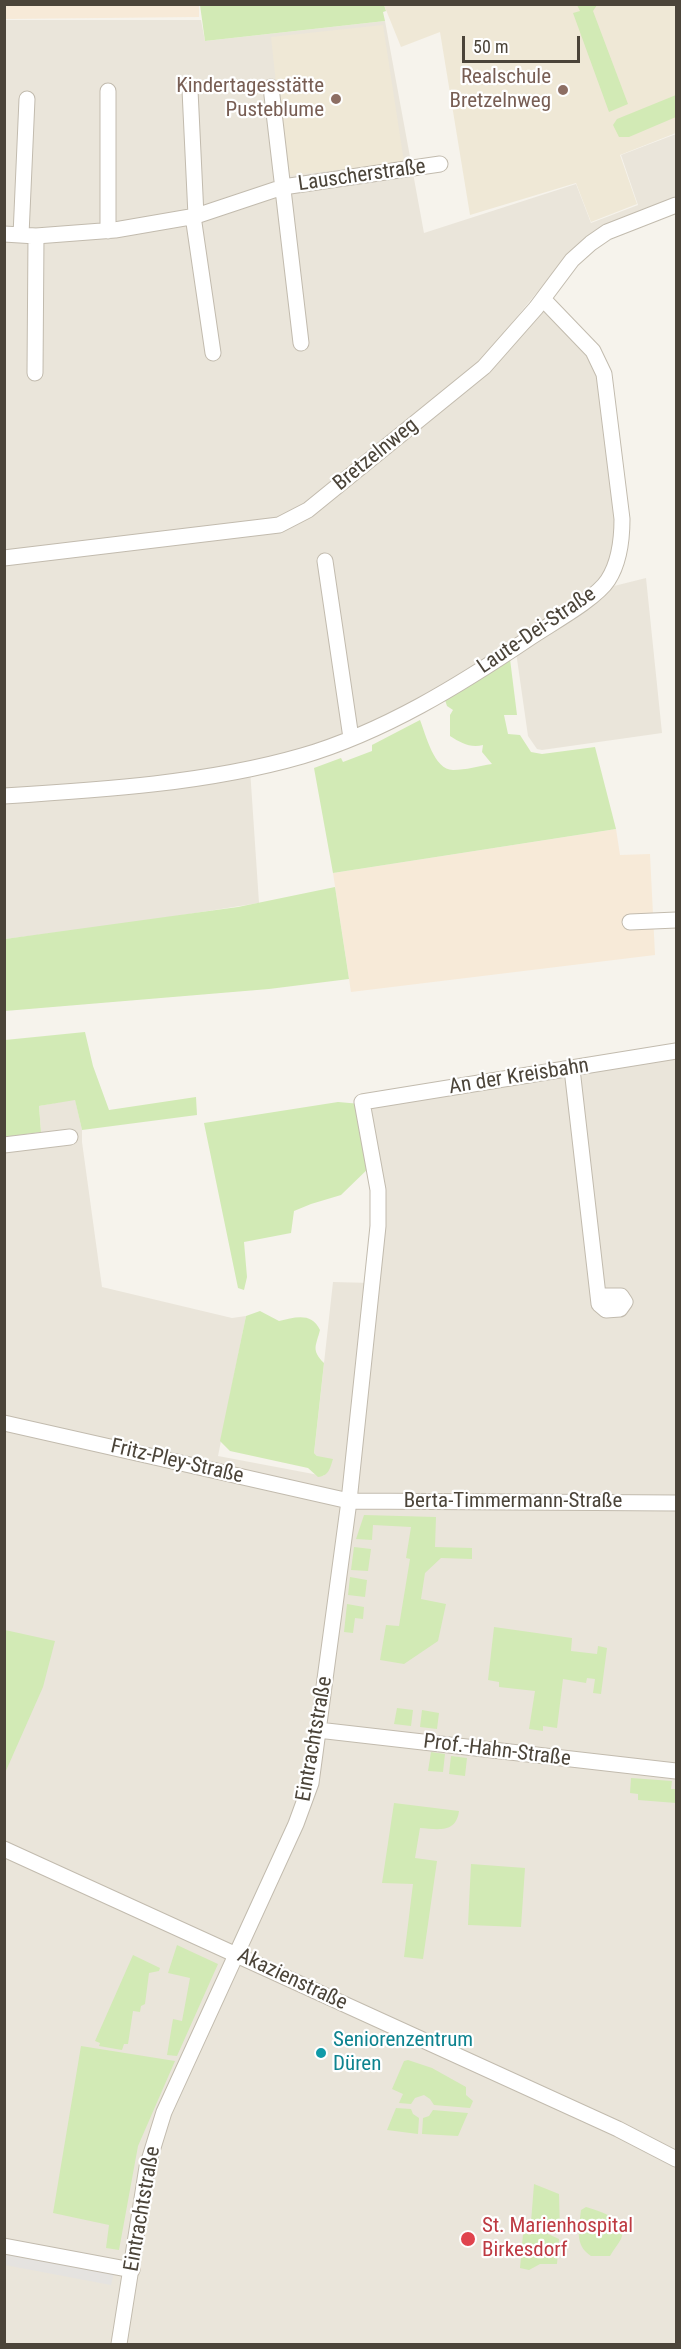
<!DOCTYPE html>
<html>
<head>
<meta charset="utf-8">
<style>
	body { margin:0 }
	#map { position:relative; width:681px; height:2349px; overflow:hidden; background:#f6f3ec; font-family:"Roboto Condensed",sans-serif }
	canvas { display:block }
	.frame { position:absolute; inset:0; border:6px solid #4b4439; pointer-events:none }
	.scale { position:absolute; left:462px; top:36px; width:118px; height:27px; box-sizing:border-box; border:3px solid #4b4439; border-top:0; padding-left:8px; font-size:18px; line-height:21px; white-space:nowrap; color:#4b4439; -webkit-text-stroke:4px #fff; paint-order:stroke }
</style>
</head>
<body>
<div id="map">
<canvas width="681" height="2349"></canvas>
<div class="frame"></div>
<div class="scale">50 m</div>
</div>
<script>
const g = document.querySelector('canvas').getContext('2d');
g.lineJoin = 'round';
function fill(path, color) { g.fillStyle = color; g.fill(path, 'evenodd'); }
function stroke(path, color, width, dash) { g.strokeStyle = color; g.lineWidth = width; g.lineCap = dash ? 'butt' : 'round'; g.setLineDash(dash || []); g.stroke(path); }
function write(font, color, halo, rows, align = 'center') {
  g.font = font + ' "Roboto Condensed",sans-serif'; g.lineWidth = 4.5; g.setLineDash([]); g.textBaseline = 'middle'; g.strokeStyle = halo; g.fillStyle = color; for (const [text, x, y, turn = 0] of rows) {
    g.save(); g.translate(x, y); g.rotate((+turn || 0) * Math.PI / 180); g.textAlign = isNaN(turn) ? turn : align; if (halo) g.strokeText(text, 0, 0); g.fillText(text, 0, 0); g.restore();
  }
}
const residential = new Path2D(`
	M4 20H201L205 41 385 21 424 233 576 184 591 223 638 205 621 155 676 134V202L602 231 569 253 480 362 289 517 5 555Z
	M543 311 589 354 600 375 616 519 613 558 598 590 646 578 662 733 542 750 537 749 528 736 515 645 352 736 250 769 259 903 126 924 5 939 4 561 279 529Z
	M676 1053V2344H5L4 1137 41 1132 39 1106 75 1099 82 1130V1142L102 1287 232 1318 246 1316 218 1456 324 1476 317 1456 314 1453 333 1282 372 1283 379 1225 361 1104Z`);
const commercial = new Path2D(`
	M4 5H199V17L5 19Z
	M616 829 620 855 650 854 655 955 351 992 333 873Z`);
const education = new Path2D(`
	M384 5H676V133L620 155 637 204 591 222 576 183 470 215 440 32 401 47Z
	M383 25 404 162 286 176 271 37Z`);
const green = new Path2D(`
	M384 5 386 11 383 12 385 21 205 41 200 5Z
	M577 5H597L593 11 628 104 609 112 573 13 580 11Z
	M676 95V117L629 137H619L613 125 617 119Z
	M510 659 517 715H504L508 734 520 735 531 752 542 754 595 747 616 829 333 873 314 768 341 758 343 762 372 751V745L420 720C426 735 434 770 453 770 466 770 479 766 492 764L482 752 483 745C470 748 461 743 450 736V715L453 710 447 706 445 700Z
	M335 887 349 979 269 989 5 1011V939L238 907Z
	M85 1032 93 1066 109 1110 196 1097 197 1115 82 1130 75 1100 39 1106 41 1132 5 1137V1040Z
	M338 1102 361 1104 374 1163 341 1195 311 1204 294 1211 291 1233 244 1242 247 1277 244 1290 238 1288 204 1123Z
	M260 1311 279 1321C295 1317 312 1312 320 1330 316 1346 311 1350 324 1363L314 1453 317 1456 333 1459C330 1468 329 1476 318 1477L308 1468 230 1451 220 1441 246 1316Z
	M364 1515 436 1517 435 1547 472 1548V1559L441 1558 425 1573 421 1599 446 1604 438 1641 404 1664 380 1660 386 1625 399 1626 410 1559 406 1558 411 1527 373 1525 372 1540 356 1539Z
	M354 1547 371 1549 368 1571 351 1570Z
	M350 1577 367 1580 365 1597 348 1595Z
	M347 1604 364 1607 363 1619 355 1618 353 1633 344 1632Z
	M494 1627 572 1638 571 1651 597 1654 598 1646 607 1648 601 1694 593 1693 595 1679 587 1678 586 1683 563 1679 557 1728 543 1726V1731L529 1729 535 1691 499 1687V1682L488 1680Z
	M5 1630 55 1641 43 1687 5 1773Z
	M397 1708 413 1710 411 1726 394 1724Z
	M422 1710 439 1713 437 1729 420 1727Z
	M431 1752 445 1754 443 1772 428 1771Z
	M451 1756 467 1758 465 1776 449 1774Z
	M631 1778 672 1781 671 1789H676V1803L638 1800V1794L630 1793Z
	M394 1803 459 1811C456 1834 437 1829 420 1828L415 1858 437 1861 423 1959 404 1957 413 1884 382 1883Z
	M471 1864 525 1868 521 1927 468 1925Z
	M177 1945 218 1964 177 2056 167 2055 173 2019 182 2021 190 1978 168 1973Z
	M133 1955 160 1968 159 1971 149 1973 145 2004 141 2006 140 2012 133 2011 128 2044H124L122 2050 99 2046 100 2043 95 2041Z
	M81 2046 175 2061 138 2146 119 2250 106 2248 109 2225 53 2213Z
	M408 2060 432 2068 466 2087V2095L473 2101 470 2108 434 2105 430 2099 424 2095 415 2098 411 2104 399 2103 403 2094 392 2089 404 2061Z
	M396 2108 411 2109 413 2114 419 2118 418 2134 387 2130Z
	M433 2110 468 2113 458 2136 422 2134 423 2118 429 2116Z
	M534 2184 559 2194 560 2232 554 2234 531 2222Z
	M586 2207C599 2211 630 2220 621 2239 618 2245 613 2250 610 2256H591C574 2245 579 2228 581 2210Z
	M524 2223 559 2239 557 2264H540L529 2270 520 2268Z`);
const parking = new Path2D(`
	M4 2252 114 2273 111 2285 5 2265Z`);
const minor = new Path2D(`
	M271 87 301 343
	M190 90 196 216
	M193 216 213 353
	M108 231V91
	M4 234 36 236 115 230 196 216 283 187 440 164
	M21 235 27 99
	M35 373 36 236
	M4 558 279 525 308 510 484 367 536 308 572 260 591 243 607 232 676 205
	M325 561 351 738
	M4 796C101 790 209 783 302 756 384 732 460 685 531 637 550 624 596 599 608 580 619 563 622 539 622 519L604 374 593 351 543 299
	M630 922 676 920
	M572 1069 599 1304 606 1310 620 1309 625 1302 621 1296H598
	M4 1145 70 1137
	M4 1423 349 1501 676 1503
	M318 1730 676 1771
	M4 1849 618 2129 676 2159
	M4 2246 132 2270
	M119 2344 147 2167 164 2112 296 1824 311 1783 349 1501 378 1226V1190L362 1102 676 1051`);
const markers = [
	[563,90,6,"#8d6e63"],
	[336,99,6,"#8d6e63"],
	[321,2053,6,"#0f9aa8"],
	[468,2239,8,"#e0444e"]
];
const educationNames = [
	["Realschule",551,78],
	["Bretzelnweg",551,102],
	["Kindertagesstätte",324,87],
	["Pusteblume",324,111]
];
const streetNames = [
	["Lauscherstraße",362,176,-8],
	["Bretzelnweg",376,455,-39],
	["Laute-Dei-Straße",537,631,-34],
	["An der Kreisbahn",519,1077,-9],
	["Fritz-Pley-Straße",177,1462,13],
	["Berta-Timmermann-Straße",513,1502],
	["Eintrachtstraße",315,1739,-80],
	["Prof.-Hahn-Straße",497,1751,7],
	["Akazienstraße",292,1980,25],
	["Eintrachtstraße",143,2209,-80]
];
const cultureNames = [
	["Seniorenzentrum",333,2041],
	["Düren",333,2065]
];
const healthNames = [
	["St. Marienhospital",482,2227],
	["Birkesdorf",482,2251]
];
fill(residential, '#eae5da');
fill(commercial, '#f7ead8');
fill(education, '#efe8d6');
fill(green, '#d2eab5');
fill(parking, '#e5e3e0');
stroke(minor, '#c2bbae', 17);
stroke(minor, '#fff', 15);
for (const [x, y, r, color] of markers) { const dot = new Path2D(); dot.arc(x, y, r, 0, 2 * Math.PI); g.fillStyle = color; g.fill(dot); stroke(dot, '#fff', 2); }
write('21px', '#785e54', '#fff', educationNames, 'right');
write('21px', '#4b4439', '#fff', streetNames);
write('21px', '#0d838f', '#fff', cultureNames, 'left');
write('21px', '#be3a42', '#fff', healthNames, 'left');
</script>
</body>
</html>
